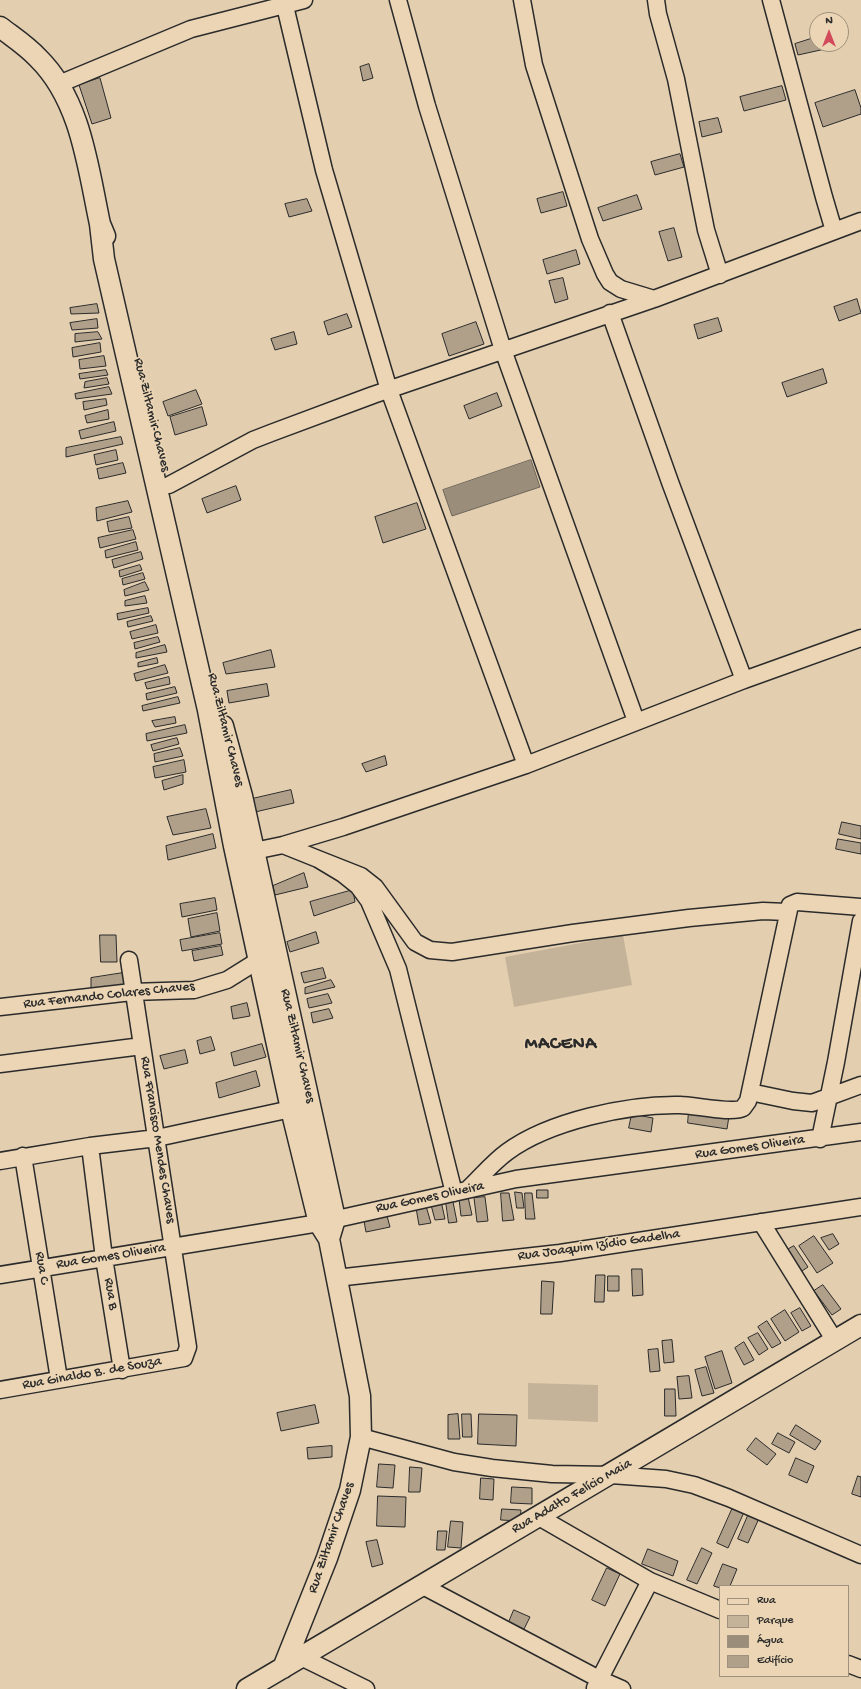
<!DOCTYPE html>
<html>
<head>
<meta charset="utf-8">
<style>
	body { margin:0 }
	#map { position:relative; width:861px; height:1689px; overflow:hidden; background:#e3ceaf; font-family:"Gochi Hand",sans-serif }
	canvas { display:block }
	.legend { position:absolute; left:719px; top:1585px; width:130px; height:92px; box-sizing:border-box; background:#ebd5b4; border:1px solid #9e917d; margin:0; padding:5px 7px; list-style:none; font-size:12px; color:#2b2b2b }
	.legend li { display:flex; align-items:center; gap:8px; height:20px }
	.legend b { width:20px; border:1px solid #9e917d }
	.north { position:absolute; left:809px; top:12px; width:40px; height:40px; box-sizing:border-box; background:#ebd5b4; border:1px solid #9e917d; border-radius:50%; rotate:0deg; font-size:11px; font-weight:700; line-height:16px; text-align:center; color:#2b2b2b }
	.north::after { content:''; display:block; margin:auto; width:14px; height:18px; background:#d1495b; clip-path:polygon(50% 0,100% 100%,50% 72%,0 100%) }
</style>
</head>
<body>
<div id="map">
<canvas width="861" height="1689"></canvas>
<ul class="legend">
<li><b style="height:5px;background:#ebd5b4"></b>Rua</li>
<li><b style="height:11px;background:#c5b399"></b>Parque</li>
<li><b style="height:11px;background:#9a8d7a"></b>Água</li>
<li><b style="height:11px;background:#b0a08a"></b>Edifício</li>
</ul>
<div class="north">N</div>
</div>
<script>
const g = document.querySelector('canvas').getContext('2d');
g.lineJoin = 'round';
function fill(path, color) { g.fillStyle = color; g.fill(path, 'evenodd'); }
function stroke(path, color, width, dash) { g.strokeStyle = color; g.lineWidth = width; g.lineCap = dash ? 'butt' : 'round'; g.setLineDash(dash || []); g.stroke(path); }
function write(font, color, halo, rows, align = 'center') {
  g.font = font + ' "Gochi Hand",sans-serif'; g.lineWidth = 3; g.setLineDash([]); g.textBaseline = 'middle'; g.strokeStyle = halo; g.fillStyle = color; for (const [text, x, y, turn = 0] of rows) {
    g.save(); g.translate(x, y); g.rotate((+turn || 0) * Math.PI / 180); g.textAlign = isNaN(turn) ? turn : align; if (halo) g.strokeText(text, 0, 0); g.fillText(text, 0, 0); g.restore();
  }
}
const green = new Path2D(`
	M623 935 632 985 514 1007 505 957Z
	M528 1383 598 1385V1422L528 1419Z`);
const water = new Path2D(`
	M531 460 540 487 452 516 443 490Z`);
const building = new Path2D(`
	M817 37V44H833L834 47 798 55 795 44Z
	M369 64 373 78 363 81 360 67Z
	M100 78 111 118 92 124 79 85Z
	M782 86 786 100 744 111 740 97Z
	M855 90 861 108V114L823 127 815 103Z
	M718 118 722 132 702 137 699 122Z
	M680 154 684 167 655 175 651 162Z
	M563 192 567 206 541 213 537 199Z
	M637 195 642 209 603 221 598 208Z
	M307 199 312 211 289 217 285 204Z
	M674 228 682 257 668 261 659 232Z
	M576 250 580 264 547 274 543 260Z
	M563 278 568 299 555 303 549 281Z
	M857 299 861 313 839 321 834 307Z
	M97 304 99 313 71 314 70 308Z
	M347 314 352 327 328 335 324 322Z
	M718 318 722 331 698 339 694 325Z
	M97 319 98 328 72 330 70 323Z
	M476 322 484 344 449 356 442 334Z
	M98 332 102 339 75 342V334Z
	M294 332 297 344 275 350 271 339Z
	M100 343 101 352 73 357 72 348Z
	M104 356 106 366 80 369 79 360Z
	M823 369 827 383 787 397 782 383Z
	M106 370 108 375 80 379 79 374Z
	M107 378 109 384 84 388 85 382Z
	M109 387 112 394 76 399 75 394Z
	M196 390 202 404 168 416 163 402Z
	M497 393 502 406 469 419 464 406Z
	M106 399 107 405 84 410 83 402Z
	M202 407 207 425 175 435 170 417Z
	M108 410 109 419 87 423 85 416Z
	M114 422 116 431 81 439 79 431Z
	M121 437 123 444 66 457V448Z
	M116 450 118 460 96 465 94 455Z
	M123 463 126 473 99 479 97 469Z
	M236 486 241 500 207 513 202 499Z
	M128 501 132 512 97 521 96 508Z
	M417 503 426 529 383 543 375 517Z
	M129 517 132 528 109 532 107 522Z
	M133 530 136 539 100 548 98 538Z
	M136 542 138 550 106 558 105 551Z
	M141 552 143 559 114 568 112 560Z
	M140 565 142 570 120 577 119 571Z
	M143 573 145 579 123 585 122 579Z
	M145 582 149 590 125 596 124 590Z
	M145 596 147 603 125 606V601Z
	M148 608 149 613 118 620 117 614Z
	M151 616 153 621 128 627 127 622Z
	M156 625 158 633 132 639 130 632Z
	M158 637 160 642 135 649 134 643Z
	M165 645 167 652 136 658V653Z
	M271 650 275 667 226 674 223 663Z
	M157 658 158 663 138 667V663Z
	M165 665 168 673 136 681 134 674Z
	M169 677 170 684 147 689 145 683Z
	M267 684 269 696 229 703 227 691Z
	M175 687 177 693 147 700 146 694Z
	M178 697 180 703 143 711 142 706Z
	M175 717 176 723 155 727 152 721Z
	M185 725 187 733 147 741 146 734Z
	M177 738 179 744 153 751 151 745Z
	M180 748 183 756 155 762 154 754Z
	M385 756 387 765 366 772 362 764Z
	M184 760 186 772 155 778 153 767Z
	M183 775V784L164 790 162 781Z
	M291 790 294 803 255 812 252 799Z
	M206 809 211 828 173 835 167 817Z
	M842 822 861 826V839L839 834Z
	M213 834 216 848 168 860 166 846Z
	M838 839 861 843V854L836 849Z
	M304 873 308 887 275 895 273 886Z
	M353 890 355 902 314 916 310 902Z
	M215 898 217 910 182 917 180 904Z
	M217 913 220 931 191 937 188 919Z
	M316 932 319 943 290 952 287 942Z
	M220 933 222 944 182 951 180 940Z
	M100 935H116L117 962H101Z
	M221 946 223 955 194 961 192 951Z
	M323 968 326 978 304 983 301 973Z
	M123 973 125 986 91 990V978Z
	M331 980 335 987 305 994V988Z
	M328 994 332 1003 309 1008 307 999Z
	M247 1003 250 1016 233 1019 231 1007Z
	M329 1009 333 1018 313 1023 311 1013Z
	M211 1037 215 1050 200 1054 197 1041Z
	M262 1044 266 1057 234 1066 231 1053Z
	M185 1050 188 1063 164 1069 160 1056Z
	M256 1071 260 1086 219 1098 216 1083Z
	M689 1111 729 1116 727 1129 688 1123Z
	M632 1114 653 1118 651 1132 629 1128Z
	M537 1190H548V1198H537Z
	M515 1192 522 1193 524 1208H517Z
	M501 1193H509L514 1220 503 1221Z
	M525 1193H532L535 1219H526Z
	M468 1197 472 1215 461 1216 459 1199Z
	M485 1197 488 1221 477 1222 474 1198Z
	M441 1201 445 1219 435 1220 431 1205Z
	M446 1202H453L457 1222 449 1223Z
	M426 1206 431 1223 419 1225 416 1208Z
	M387 1216 390 1227 366 1232 364 1221Z
	M833 1234 839 1244 829 1250 821 1238Z
	M814 1236 833 1263 817 1273 799 1246Z
	M794 1246 808 1267 802 1271 787 1250Z
	M632 1269H642L643 1295 633 1296Z
	M596 1275H605L604 1302H595Z
	M608 1276H619V1291H608Z
	M542 1281 554 1282 552 1314H541Z
	M823 1285 841 1309 832 1315 814 1291Z
	M800 1308 811 1326 802 1331 791 1313Z
	M785 1310 799 1332 785 1341 771 1319Z
	M767 1321 781 1343 772 1348 758 1327Z
	M758 1333 768 1349 759 1355 748 1338Z
	M672 1340 674 1362 664 1363 662 1341Z
	M744 1342 754 1360 744 1365 735 1348Z
	M658 1349 660 1371 650 1372 648 1350Z
	M722 1351 732 1383 715 1389 705 1357Z
	M706 1367 714 1393 702 1396 695 1370Z
	M689 1376 692 1398 679 1399 677 1377Z
	M665 1389H675L676 1416H665Z
	M315 1405 319 1423 281 1431 277 1413Z
	M458 1414 460 1439H448V1415Z
	M462 1414H471L472 1437H463Z
	M479 1414 517 1415 516 1446 478 1444Z
	M796 1425 821 1441 815 1450 790 1435Z
	M778 1433 795 1442 789 1453 772 1444Z
	M756 1438 776 1454 767 1465 747 1450Z
	M332 1446V1457L308 1459 307 1448Z
	M796 1458 814 1466 807 1483 789 1475Z
	M379 1464 395 1465 393 1488 377 1487Z
	M410 1467 422 1468 420 1492H409Z
	M858 1476 861 1477V1497L852 1494Z
	M481 1478 494 1479 493 1500 480 1499Z
	M512 1487 532 1488V1504L511 1503Z
	M378 1496 406 1497 405 1527 377 1526Z
	M734 1505 745 1510 728 1548 717 1543Z
	M502 1509 521 1510 520 1521 501 1520Z
	M750 1511 760 1516 748 1543 738 1539Z
	M451 1521 463 1522 461 1548 448 1547Z
	M438 1531H447L445 1550H437Z
	M377 1540 383 1564 372 1567 366 1542Z
	M702 1548 712 1553 697 1584 687 1580Z
	M648 1549 678 1561 673 1576 642 1564Z
	M723 1564 737 1569 730 1586H720V1588L714 1586Z
	M607 1568 620 1574 605 1606 592 1600Z
	M514 1610 530 1617 524 1629 509 1622Z`);
const minor = new Path2D(`
	M398 0 427 106 503 350 636 721
	M522 0 534 65 590 239 605 274 610 282 621 289 654 299
	M656 0 658 14 676 79 706 230 720 275
	M771 0 824 197 834 231
	M285 6 324 170 389 390 526 765
	M59 84 191 29 304 0
	M610 313 670 482 744 680
	M169 485 253 440 271 433 373 395 654 299 861 221
	M283 845 318 859 343 874 358 886 369 901 398 969 454 1193
	M254 851 283 845 343 827 526 765 744 680 861 638
	M318 859 361 876 375 887 415 942 430 950 452 952 573 933 689 918 763 911 787 912
	M0 1007 132 992 194 990 227 980 259 960
	M0 1064 142 1046
	M750 1092 793 1101 812 1103 861 1085
	M820 1139 836 1062 861 921
	M90 1146 104 1258 122 1370
	M23 1156 59 1379
	M0 1161 90 1146 157 1138 291 1109
	M467 1190C480 1178 492 1163 507 1152 549 1121 628 1104 680 1105 694 1105 732 1114 743 1108L748 1101 790 905 797 902 861 907
	M761 1222 835 1341
	M0 1275 319 1223 516 1179 861 1132
	M336 1278 560 1253 861 1207
	M0 1390 184 1358 188 1347 129 960
	M361 1437 454 1462 492 1468 552 1474 611 1475 666 1479 694 1485 729 1498 861 1555
	M539 1517 650 1581 720 1610
	M421 1585 599 1679 622 1689
	M301 1657 366 1689
	M848 1664 861 1669
	M595 1688 650 1581`);
const tertiary = new Path2D(`
	M0 27C13 37 27 46 38 58 81 100 88 168 100 224L105 236
	M100 224 104 259 208 710 234 846 291 1109 319 1223 329 1239 360 1396 361 1437 350 1490 327 1558 283 1668
	M223 726 242 796 335 1219 329 1239
	M247 1689 861 1325`);
const streetNames = [
	["Rua Ziltamir Chaves",151,415,76],
	["Rua Ziltamir Chaves",225,730,76],
	["Rua Fernando Colares Chaves",109,996,-6],
	["Rua Ziltamir Chaves",297,1046,77],
	["Rua Francisco Mendes Chaves",157,1140,81],
	["Rua Gomes Oliveira",750,1148,-8],
	["Rua Gomes Oliveira",430,1198,-12],
	["Rua Joaquim Izídio Gadelha",599,1246,-8],
	["Rua Gomes Oliveira",111,1257,-9],
	["Rua C",41,1268,81],
	["Rua B",110,1294,81],
	["Rua Ginaldo B. de Souza",92,1374,-10],
	["Rua Adalto Felício Maia",572,1497,-30],
	["Rua Ziltamir Chaves",332,1538,-71]
];
const districtNames = [
	["MACENA",561,1045]
];
fill(green, '#c5b399');
fill(water, '#9a8d7a');
stroke(water, '#6e665a', 1);
fill(building, '#b0a08a');
stroke(building, '#2b2b2b', 1);
stroke(minor, '#2b2b2b', 19);
stroke(tertiary, '#2b2b2b', 23);
stroke(minor, '#ebd5b4', 16);
stroke(tertiary, '#ebd5b4', 20);
write('14px', '#2b2b2b', '#ebd5b4', streetNames);
g.letterSpacing = '1px';
write('bold 18px', '#2b2b2b', '#ebd5b4', districtNames);
g.letterSpacing = '0px';
</script>
</body>
</html>
